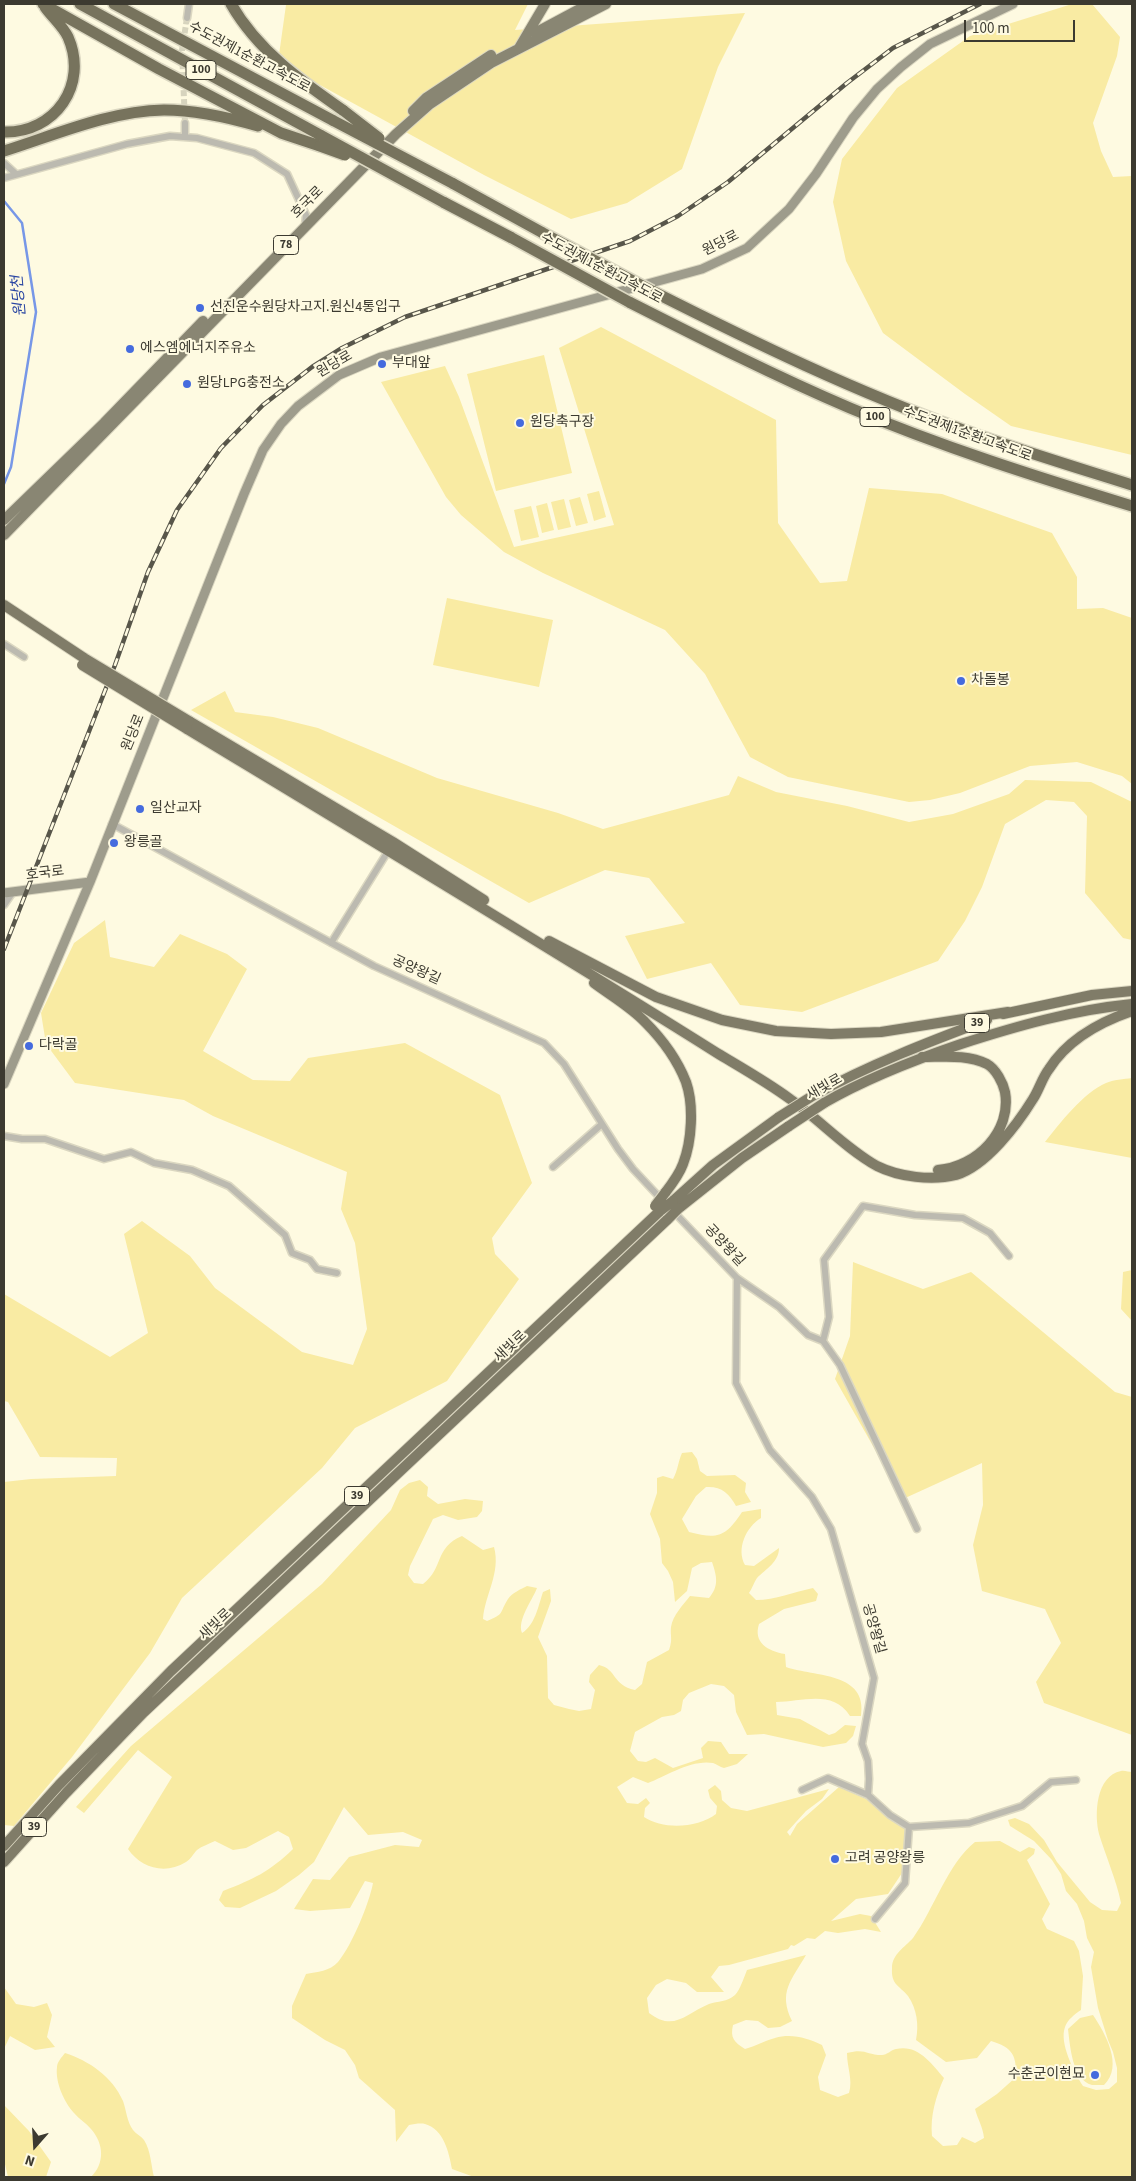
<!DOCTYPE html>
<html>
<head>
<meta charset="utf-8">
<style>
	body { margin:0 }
	#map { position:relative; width:1136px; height:2181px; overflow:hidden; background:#fefae1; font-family:"Source Sans 3",sans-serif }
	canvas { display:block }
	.frame { position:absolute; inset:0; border:5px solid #3c3a30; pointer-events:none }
	.north { position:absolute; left:10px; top:2121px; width:50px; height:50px; -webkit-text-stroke:4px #fefae1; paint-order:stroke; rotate:199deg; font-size:14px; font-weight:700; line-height:20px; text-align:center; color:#3c3a30 }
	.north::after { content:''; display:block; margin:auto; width:18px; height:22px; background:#3c3a30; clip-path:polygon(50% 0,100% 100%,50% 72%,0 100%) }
	.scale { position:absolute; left:964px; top:20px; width:111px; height:22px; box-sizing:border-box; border:2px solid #3c3a30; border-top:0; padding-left:6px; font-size:15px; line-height:18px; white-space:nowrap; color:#3c3a30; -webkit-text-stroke:4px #fefae1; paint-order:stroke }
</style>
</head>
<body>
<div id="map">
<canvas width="1136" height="2181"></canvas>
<div class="frame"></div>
<div class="north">N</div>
<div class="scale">100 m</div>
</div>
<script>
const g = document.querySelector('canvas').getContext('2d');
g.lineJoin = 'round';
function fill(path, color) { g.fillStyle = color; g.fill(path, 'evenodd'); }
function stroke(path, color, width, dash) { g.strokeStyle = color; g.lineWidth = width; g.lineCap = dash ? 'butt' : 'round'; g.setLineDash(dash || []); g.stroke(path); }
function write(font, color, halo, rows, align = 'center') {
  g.font = font + ' "Source Sans 3","Noto Sans KR",sans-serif'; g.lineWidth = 4; g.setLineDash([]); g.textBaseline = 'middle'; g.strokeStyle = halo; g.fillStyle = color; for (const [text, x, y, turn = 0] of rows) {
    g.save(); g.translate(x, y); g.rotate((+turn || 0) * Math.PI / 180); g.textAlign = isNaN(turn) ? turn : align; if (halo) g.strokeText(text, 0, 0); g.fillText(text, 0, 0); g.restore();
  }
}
const green = new Path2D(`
	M283 4H528L515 30 745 13 718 67 682 169 627 203 571 219 484 175 278 62 286 5Z
	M1072 4H1092L1120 37 1117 56 1093 123 1101 151 1113 177 1132 176V455L1011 426 965 394 883 333 846 261 833 202 842 159 897 88 970 36Z
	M601 327 776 420 778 523 820 583 847 581 869 488 942 494 1052 533 1077 577V609L1103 608 1132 618V784L1122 776 1077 762 1030 766 960 793 930 800 909 802 788 777 750 757 705 674 665 630 543 573 504 552 461 515 446 497 381 382 445 366 459 397 514 547 614 525 559 348Z
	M544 355 572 473 496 491 467 374Z
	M599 491 606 517 594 521 587 494Z
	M580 497 588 523 576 526 569 500Z
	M564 499 571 527 558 530 551 502Z
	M547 503 554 530 542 533 536 506Z
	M531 506 539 537 521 541 514 510Z
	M447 598 553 620 539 687 433 665Z
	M225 691 235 712 273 717 318 728 437 778 558 813 603 829 729 795 738 776 776 792 847 806 909 822 953 814 1009 794 1025 780 1091 782 1132 802V940L1123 938 1085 893 1087 816 1074 802 1046 800 1005 824 982 887 965 921 938 961 802 1012 740 1005 711 963 647 979 625 936 685 923 649 878 605 870 529 903 191 710Z
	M105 920 110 957 154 967 180 934 227 954 247 969 203 1051 253 1080 290 1081 308 1058 405 1043 500 1095 532 1183 492 1238 495 1254 519 1279 447 1381 355 1428 322 1468 182 1598 150 1653 72 1757 14 1826 4 1825V1482L31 1479 116 1476 117 1458 40 1457 8 1402 4 1401V1294L110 1357 148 1333 124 1234 142 1221 190 1256 215 1288 302 1352 353 1365 367 1329 355 1243 341 1209 347 1172 213 1116 184 1100 75 1083 46 1044 41 1013 74 943Z
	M1132 1078V1158L1045 1142C1059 1124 1084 1092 1106 1083 1113 1080 1124 1079 1132 1078Z
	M853 1262 923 1289 971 1272 1115 1392 1132 1397V1735L1044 1703 1036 1682 1061 1643 1045 1609 982 1591 973 1545 983 1505 982 1463 903 1499 835 1379 850 1336Z
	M1132 1270V1321L1121 1309 1123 1272Z
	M692 1452 697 1459 700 1471 707 1476 735 1475 746 1483 745 1492 751 1502 736 1506C729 1493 721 1486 706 1487L696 1496 682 1519 689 1532C717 1539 725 1538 742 1512L761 1509V1518C746 1527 736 1549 745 1565L754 1566 779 1548C779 1562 766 1569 757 1578 754 1582 752 1589 749 1593L756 1600C775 1600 794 1592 813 1588L818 1594 816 1601 784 1609 759 1624C753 1643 768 1651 785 1654L786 1667C815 1677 868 1672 861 1716H850C833 1689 802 1702 776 1702L777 1715 800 1719 829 1735 835 1733 845 1725 856 1726 853 1736 846 1743 823 1747 764 1734 747 1735 736 1712 734 1695 724 1686 711 1684 689 1693 683 1700 681 1711 674 1715 662 1717 635 1732 630 1751 638 1761 646 1762 655 1758 673 1768 703 1758 701 1748 708 1741 721 1742 729 1754H748L737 1764 724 1768C720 1767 716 1764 713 1763 692 1759 666 1776 648 1783L633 1777 617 1787 627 1803 638 1804 646 1798 650 1803 645 1808 644 1817C663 1830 698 1828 716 1814L717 1806 710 1798 708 1790 715 1785 721 1791 722 1800 731 1808 747 1811 829 1789 822 1799 806 1811 787 1832 790 1836 797 1824 839 1787 875 1803 905 1827 904 1870 888 1894 856 1899 831 1921 860 1914 871 1916 881 1932 865 1929 838 1933 825 1931 815 1939 807 1938 794 1946 791 1945 788 1949 729 1965 719 1966 711 1977 724 1992H697L686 1983 667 1979 656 1985 647 1998 649 2013C674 2032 685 2014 709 2004 718 2001 727 2002 735 1995 740 1990 744 1977 747 1970L806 1955C791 1981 778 1992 792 2021L780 2027 768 2028 758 2021 746 2020 733 2025C730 2038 734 2042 745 2049 756 2046 764 2041 775 2038 791 2033 808 2038 822 2045L826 2055 818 2077 820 2090 838 2097 849 2093C853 2079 847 2068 847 2053 866 2048 866 2055 882 2055 887 2055 891 2050 896 2049 918 2044 931 2063 944 2078 936 2096 930 2116 932 2136L943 2146 957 2145 962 2137 975 2143 984 2138C983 2127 978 2120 975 2109L997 2094 1015 2078C1018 2056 1012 2047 991 2041L977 2058 946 2062 916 2040C919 2025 917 2009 908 1996 899 1985 891 1985 892 1968 892 1954 905 1947 913 1938 934 1909 948 1863 975 1842L1000 1841 1020 1852 1029 1847 1035 1849 1034 1854 1027 1860 1050 1904 1042 1919 1047 1929 1074 1941 1079 1951 1083 1976 1081 2010C1075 2014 1067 2020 1065 2027 1059 2043 1074 2072 1083 2086L1096 2090 1109 2089 1117 2082V2068L1113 2052 1108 2040 1098 2008 1091 1967 1094 1952 1087 1938 1084 1921 1077 1904 1066 1891 1061 1874 1052 1860 1034 1841 1010 1826 1008 1820 1015 1818 1029 1824 1044 1840 1057 1862 1090 1902 1102 1910 1117 1911 1121 1903C1116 1879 1106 1857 1099 1834 1094 1814 1096 1776 1121 1771 1124 1770 1129 1772 1132 1772V2177H474L452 2169C449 2153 444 2129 425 2124 421 2123 414 2124 409 2125L396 2142 395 2110 359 2078 355 2065 345 2050 325 2040 292 2018V2006L306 1974C317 1972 330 1971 338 1962 352 1945 369 1904 373 1883L365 1881 350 1908 310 1911 294 1909 313 1879 330 1880 349 1857 395 1845 419 1847 422 1840 403 1832 368 1835 344 1807 314 1862 299 1875 276 1891 240 1908 225 1907 219 1900 223 1891C254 1879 269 1872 293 1849L289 1837 278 1831 246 1848 233 1850 215 1841C209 1844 202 1846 197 1850 193 1854 191 1859 186 1862 165 1875 141 1868 128 1849L172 1777 138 1750 84 1813 76 1807 131 1746 322 1584 391 1510 400 1490 409 1483 420 1480 428 1487 427 1496 438 1504 465 1499 483 1501 482 1511 477 1517 458 1520 443 1515 433 1519 410 1566 408 1575 414 1583 423 1584C444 1568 434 1548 462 1536L483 1550 494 1547C501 1573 485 1594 483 1619L487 1621C505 1614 499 1613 508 1599 512 1593 521 1589 527 1586L537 1588C532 1601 517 1620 522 1633 535 1625 538 1607 543 1592L550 1589 551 1601 538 1637 547 1656 548 1698 554 1705 569 1709 579 1711 591 1709 595 1690 589 1682 590 1675 599 1665C617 1669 612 1685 635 1690L642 1684 647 1662 669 1650C673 1639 670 1636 671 1627 673 1615 683 1605 690 1596L709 1598C719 1586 717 1577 712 1562L701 1563 692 1568 687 1591 675 1602 673 1582 668 1571 662 1563 660 1539 650 1514 657 1493V1478L663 1476 673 1479C678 1470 678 1462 682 1453Z
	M4 1987 16 2004 34 2007 47 2003 52 2015 47 2037 55 2047 35 2050 10 2036 4 2049Z
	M1093 2015C1105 2033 1124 2066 1104 2085 1100 2085 1096 2085 1092 2085 1072 2080 1070 2045 1068 2029L1080 2018Z
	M65 2053C89 2061 112 2076 123 2101 126 2109 127 2122 133 2130 136 2134 141 2136 144 2140 151 2151 151 2165 154 2177H91C105 2163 104 2144 91 2129 86 2123 79 2119 74 2113 64 2102 55 2082 57 2067 57 2062 62 2057 65 2053Z
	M4 2105 29 2131 51 2162 46 2177H8L4 2160Z`);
const stream = new Path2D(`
	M4 201 22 223 36 312 11 467 4 484`);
const minorTunnel = new Path2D(`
	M185 123 182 50 187 18`);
const minor = new Path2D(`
	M187 18 189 4
	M185 137V123
	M4 163 16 174
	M4 178 127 144 170 136 197 138 254 153 287 174 306 215 305 226
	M4 644 24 657
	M112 824 374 966 544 1043 564 1064 618 1149 633 1169 662 1200
	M4 905 13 892
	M331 943 390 848
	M4 1136 22 1139H45L104 1159 131 1152 154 1163 192 1170 229 1186 285 1235 292 1253 310 1260 317 1269 337 1273
	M553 1167 602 1124
	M673 1211 737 1278 736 1383 770 1450 812 1497 831 1529 874 1678 862 1744 868 1761 869 1779 868 1795 890 1815 909 1827 969 1823 1022 1806 1051 1782 1076 1780
	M737 1278 779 1307 808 1335 823 1341 840 1365 917 1529
	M823 1341 829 1317 824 1260 863 1206 915 1215 963 1218 990 1233 1009 1256
	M802 1790 828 1778 868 1795
	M875 1919 905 1883 909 1827`);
const secondary = new Path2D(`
	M4 893 90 882
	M4 1084 90 882 244 494 263 450 281 424 298 406 339 375 381 357 702 269 747 248 789 209 816 174 853 118 877 89 901 67 930 44 1013 4`);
const primary = new Path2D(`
	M535 33 589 4
	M519 48 545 4
	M413 111 426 98 491 55
	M4 520 104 423 203 321
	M4 535 396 134 430 104 491 63 606 4`);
const trunk = new Path2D(`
	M4 605 84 658
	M189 721 393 842 484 900
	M187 729C364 836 542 943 717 1053 742 1068 767 1082 790 1099 820 1120 845 1148 877 1166 899 1177 932 1181 956 1175 986 1166 1017 1125 1033 1099 1039 1090 1042 1078 1049 1069 1068 1039 1100 1022 1132 1011
	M549 941 656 997 722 1020 776 1031 831 1034 881 1032 1008 1012
	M594 983C610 995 631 1007 645 1022 662 1039 677 1059 686 1082 694 1105 692 1141 683 1164 679 1175 672 1184 665 1193
	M1003 1014 1092 995 1132 991
	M922 1057C944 1057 967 1054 987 1064 996 1069 1003 1083 1005 1092 1012 1131 977 1167 938 1170
	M814 1095C869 1065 928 1042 987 1020
	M824 1103C867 1078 914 1060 961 1044 1017 1026 1073 1010 1132 1004
	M673 1201 713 1165 779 1117
	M679 1208 742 1158 789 1126
	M4 1846 59 1785 171 1671 660 1211
	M4 1862 66 1793 143 1713 668 1219`);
const motorway = new Path2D(`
	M43 4 159 69 281 133 320 146
	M80 4 322 136
	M114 4 334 121
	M231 4C258 51 301 81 344 111
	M4 132C55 133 89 85 68 37 63 26 52 17 45 7
	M4 151C55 135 109 111 164 110 196 110 227 117 258 126
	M452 183 543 233
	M443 202 512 238
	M652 291C753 342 856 392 963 430 1019 450 1075 467 1132 485
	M629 302C702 339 775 376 850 408 942 447 1037 477 1132 506`);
const rail = new Path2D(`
	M4 949 115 665 148 572 177 510 221 448 263 405 312 367 342 348 405 317 630 241 678 216 728 182 847 83 893 48 980 4`);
const trunkBridge = new Path2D(`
	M84 658 189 721
	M82 665 187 729
	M779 1117 814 1095
	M789 1126 824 1103
	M655 1206 665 1193
	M660 1211 673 1201
	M668 1219 679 1208`);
const motorwayBridge = new Path2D(`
	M344 111 379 138
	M334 121 452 183
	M322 136 443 202
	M320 146 345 155
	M543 233 652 291
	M512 238 629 302`);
const markers = [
	[200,308,5,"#456bde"],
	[130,349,5,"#456bde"],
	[382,364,5,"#456bde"],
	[187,384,5,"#456bde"],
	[520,423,5,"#456bde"],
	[961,681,5,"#456bde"],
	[140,809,5,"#456bde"],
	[114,843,5,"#456bde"],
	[29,1046,5,"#456bde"],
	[835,1859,5,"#456bde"],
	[1095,2075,5,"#456bde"]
];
const shields = [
	[201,70,30],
	[286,245,25],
	[875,417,30],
	[977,1023,25],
	[357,1496,25],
	[34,1827,25]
];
const shieldNames = [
	["100",201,70],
	["78",286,245],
	["100",875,417],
	["39",977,1023],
	["39",357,1496],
	["39",34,1827]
];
const streetNames = [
	["수도권제1순환고속도로",249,58,28],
	["호국로",308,203,-45],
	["원당로",721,244,-27],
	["수도권제1순환고속도로",601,269,28],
	["원당로",335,365,-30],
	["수도권제1순환고속도로",967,435,20],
	["원당로",134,733,-68],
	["호국로",45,874,-7],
	["공양왕길",416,971,24],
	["새빛로",825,1088,-30],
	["공양왕길",724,1246,47],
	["새빛로",511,1347,-43],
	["새빛로",216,1625,-43],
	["공양왕길",873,1629,74]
];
const poiNames = [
	["선진운수원당차고지.원신4통입구",210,308],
	["에스엠에너지주유소",140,349],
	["부대앞",392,364],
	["원당LPG충전소",197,384],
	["원당축구장",530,423],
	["차돌봉",971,681],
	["일산교자",150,809],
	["왕릉골",124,843],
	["다락골",39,1046],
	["고려 공양왕릉",845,1859],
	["수춘군이현묘",1085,2075,"right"]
];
const waterNames = [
	["원당천",20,296,-95]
];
fill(green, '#f9eba3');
stroke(stream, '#7797e7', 2.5);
stroke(minorTunnel, '#d7d4be', 6, [6, 3]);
stroke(minor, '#dbd7c1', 9);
stroke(secondary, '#dbd7c1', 11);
stroke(primary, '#dbd7c1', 12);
stroke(trunk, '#dbd7c1', 12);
stroke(motorway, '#dbd7c1', 14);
stroke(minor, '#bcbab0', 6);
stroke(secondary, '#9e9c8c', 9);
stroke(primary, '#898673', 10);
stroke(trunk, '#807c68', 10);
stroke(motorway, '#77735d', 11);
stroke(rail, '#58564a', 4.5);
stroke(rail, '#fefae1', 2.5, [8]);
stroke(trunkBridge, '#dbd7c1', 12, []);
stroke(motorwayBridge, '#dbd7c1', 14, []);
stroke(trunkBridge, '#807c68', 10);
stroke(motorwayBridge, '#77735d', 11);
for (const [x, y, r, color] of markers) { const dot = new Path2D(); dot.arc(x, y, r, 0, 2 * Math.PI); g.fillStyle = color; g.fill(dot); stroke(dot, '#fefae1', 2); }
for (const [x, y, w] of shields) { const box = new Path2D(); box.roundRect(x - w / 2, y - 9.5, w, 19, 4); g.fillStyle = '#fefae1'; g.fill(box); stroke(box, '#3c3a30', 1); }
write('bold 12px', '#3c3a30', null, shieldNames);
write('14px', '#3c3a30', '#fefae1', streetNames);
write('14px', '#3c3a30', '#fefae1', poiNames, 'left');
write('italic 15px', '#2945a2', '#fefae1', waterNames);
</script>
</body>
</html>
